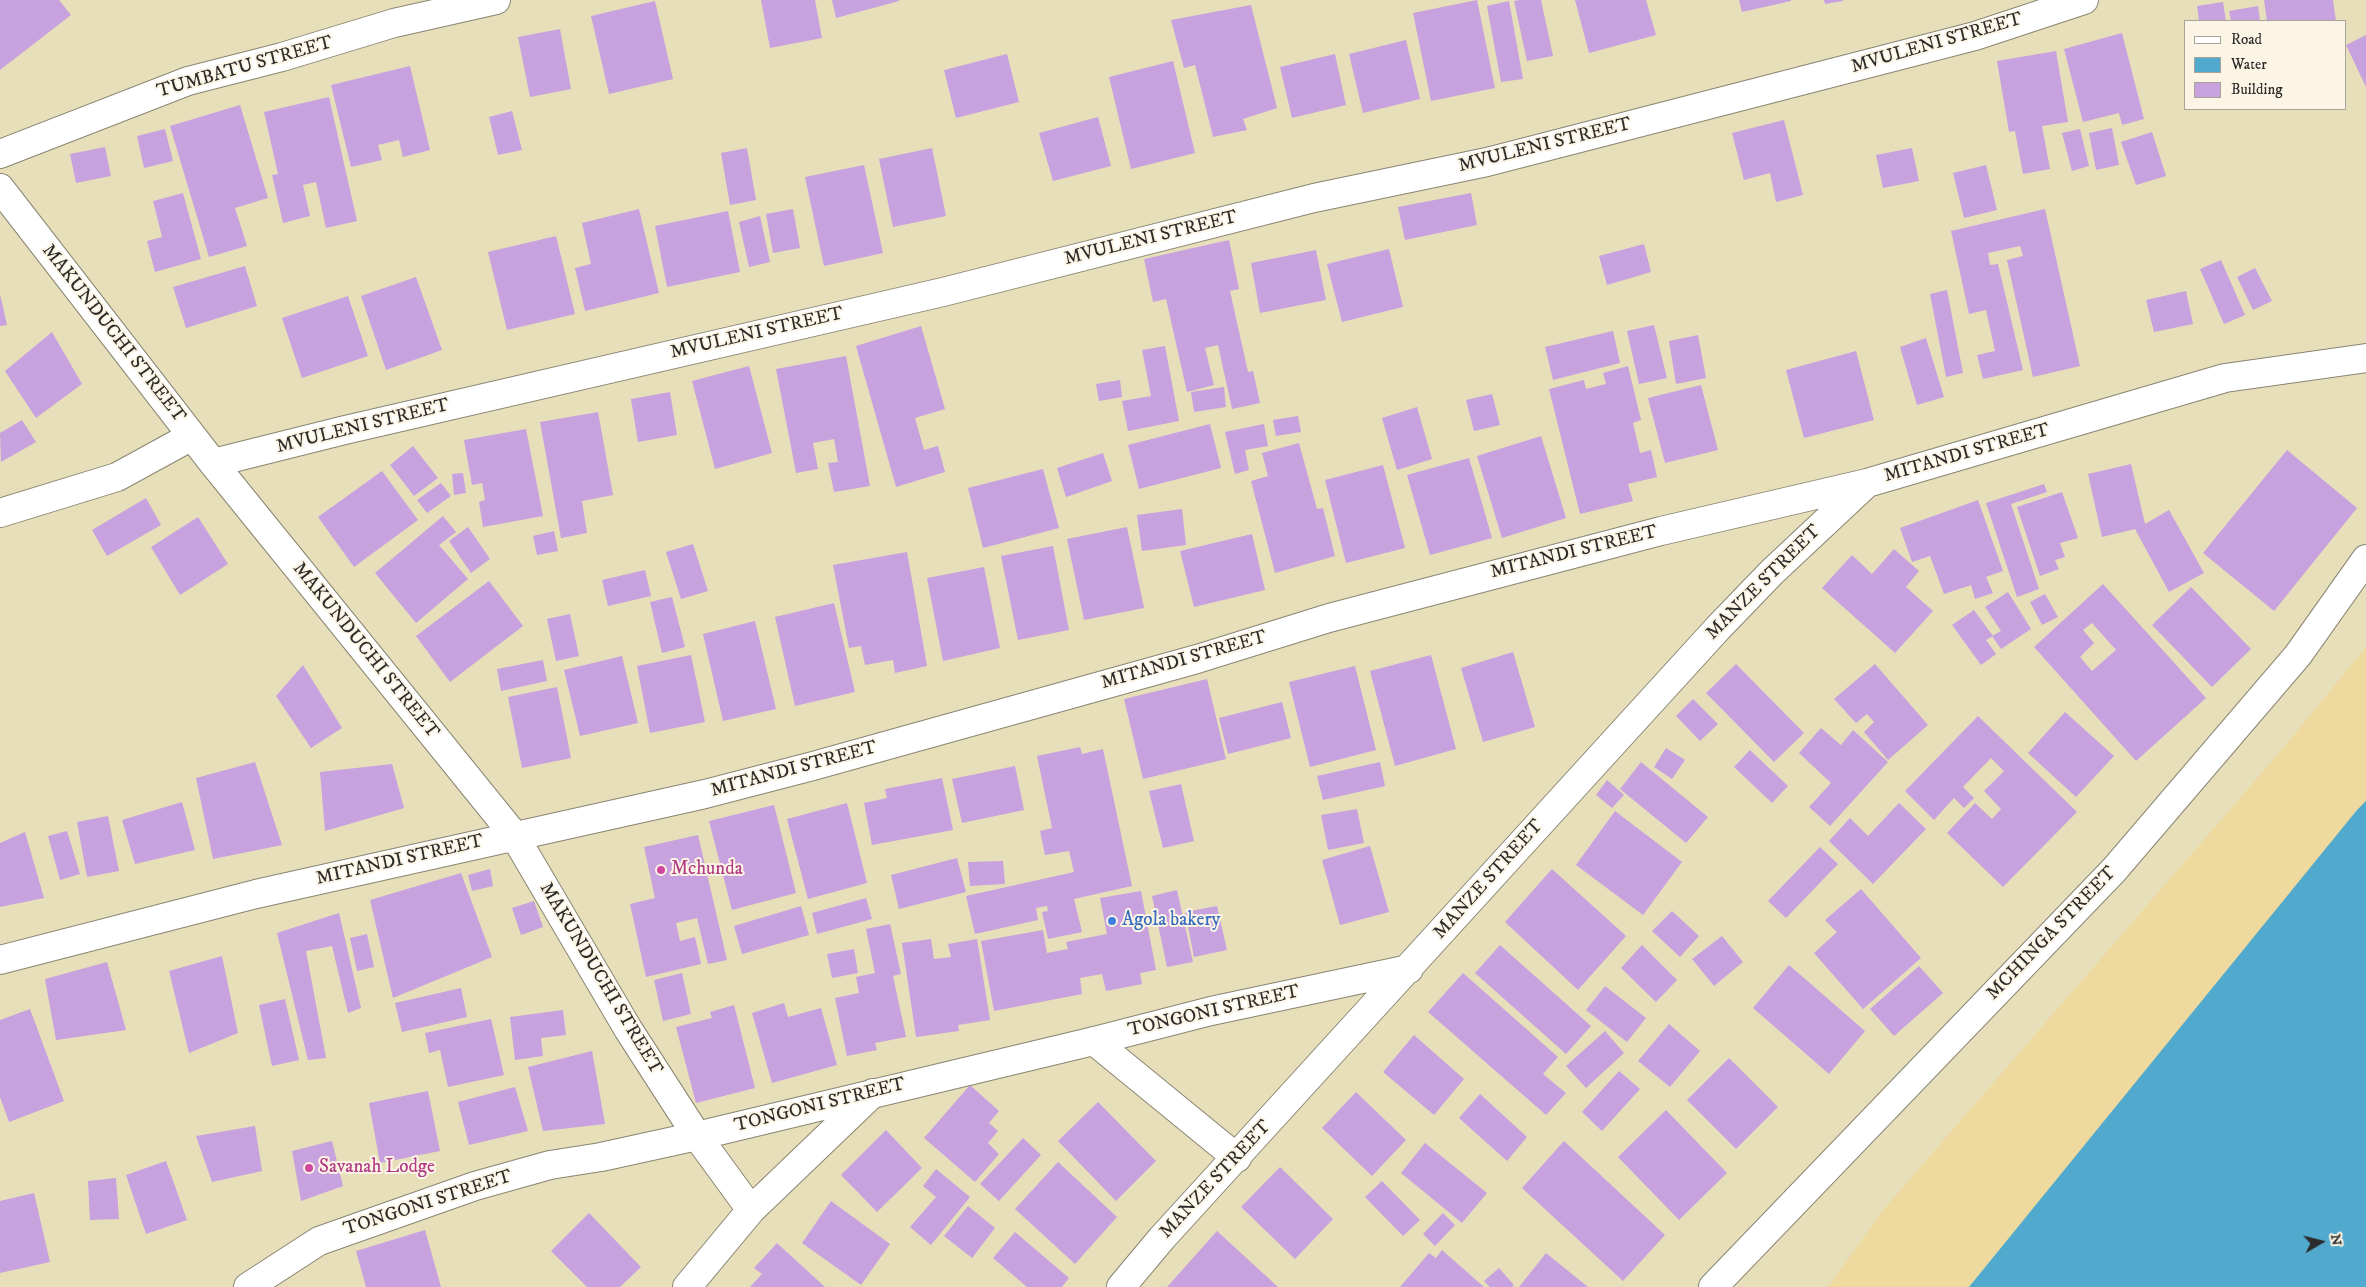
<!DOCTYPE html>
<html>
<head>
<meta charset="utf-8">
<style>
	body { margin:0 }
	#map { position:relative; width:2366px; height:1287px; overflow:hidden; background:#e7dfba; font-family:"IM FELL DW Pica",serif }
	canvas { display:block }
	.legend { position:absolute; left:2184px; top:20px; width:162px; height:90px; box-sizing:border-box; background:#fcf5e5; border:1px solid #a8a49b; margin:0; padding:6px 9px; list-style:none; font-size:15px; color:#2b2b2b }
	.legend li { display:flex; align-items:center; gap:10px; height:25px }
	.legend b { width:25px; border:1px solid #a8a49b }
	.north { position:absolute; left:2296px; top:1217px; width:50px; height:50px; -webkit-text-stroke:4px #fcf5e5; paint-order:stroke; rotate:82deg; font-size:14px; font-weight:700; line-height:20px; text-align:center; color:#2b2b2b }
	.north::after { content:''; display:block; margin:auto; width:18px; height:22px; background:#2b2b2b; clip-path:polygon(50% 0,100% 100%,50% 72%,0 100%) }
</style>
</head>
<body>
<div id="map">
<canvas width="2366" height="1287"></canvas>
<ul class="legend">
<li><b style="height:6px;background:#fff"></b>Road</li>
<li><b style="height:14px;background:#52a9ce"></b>Water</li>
<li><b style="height:14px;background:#c8a1df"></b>Building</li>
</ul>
<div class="north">N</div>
</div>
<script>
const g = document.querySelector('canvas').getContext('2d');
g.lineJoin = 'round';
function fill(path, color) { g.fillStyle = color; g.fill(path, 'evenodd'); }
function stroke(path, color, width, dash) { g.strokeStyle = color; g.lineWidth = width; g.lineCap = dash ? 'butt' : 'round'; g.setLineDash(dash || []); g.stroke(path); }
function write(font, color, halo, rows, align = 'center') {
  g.font = font + ' "IM FELL DW Pica",serif'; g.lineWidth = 4; g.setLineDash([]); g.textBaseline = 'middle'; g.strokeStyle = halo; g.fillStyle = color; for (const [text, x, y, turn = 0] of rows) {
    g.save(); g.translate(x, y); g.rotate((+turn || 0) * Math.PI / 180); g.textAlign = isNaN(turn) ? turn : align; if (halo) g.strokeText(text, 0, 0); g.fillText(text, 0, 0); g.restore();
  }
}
const sand = new Path2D(`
	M2366 647V801L1969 1287H1828L1884 1209 2279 753Z`);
const water = new Path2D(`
	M2366 801V1287H1969L2357 810Z`);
const building = new Path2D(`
	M0 0H59L71 15 0 70Z
	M761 0H815L822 38 770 48Z
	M832 0H899V1L836 18Z
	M1477 0 1495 88 1431 101 1413 13Z
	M1520 0H1541L1553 56 1527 61 1514 1Z
	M1575 0H1646L1656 35 1589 53Z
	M1739 0H1791V1L1742 12Z
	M1824 0H1843V1L1825 4Z
	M2264 0H2333L2336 21H2267Z
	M655 1 673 79 609 94 591 16Z
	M1509 1 1523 79 1501 82 1487 6Z
	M2223 2 2226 21H2199L2197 6Z
	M1251 5 1277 108 1243 119 1247 130 1213 137 1195 65 1184 68 1171 20Z
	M2258 6 2260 21H2231L2229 11Z
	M560 29 571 89 530 97 518 37Z
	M2122 33 2144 119 2122 125 2119 113 2083 122 2064 49Z
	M2366 35V87L2346 45Z
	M1406 40 1420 99 1363 113 1349 54Z
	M2056 51 2068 122 2042 126 2050 169 2023 174 2015 131 2009 132 1997 61Z
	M1007 54 1019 102 956 118 944 70Z
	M1335 54 1346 105 1292 118 1280 67Z
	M1173 61 1195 153 1131 169 1109 77Z
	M410 66 430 150 403 157 399 140 378 145 382 160 351 167 331 85Z
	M329 97 357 221 326 228 316 182 303 185 310 216 283 223 272 175 278 174 264 112Z
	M240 105 268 198 235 208 247 246 209 257 170 126Z
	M512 111 522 150 498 155 489 117Z
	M1098 117 1111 166 1053 181 1039 133Z
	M1784 120 1803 195 1776 202 1770 173 1744 180 1732 133Z
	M2112 128 2119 165 2096 170 2089 133Z
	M165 129 173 161 144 168 137 136Z
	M2080 129 2089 166 2072 171 2062 133Z
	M2152 132 2166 176 2136 185 2121 142Z
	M105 147 111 176 76 183 70 154Z
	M747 148 756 200 730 205 721 153Z
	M932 148 946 216 893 227 879 159Z
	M1912 148 1919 181 1883 188 1876 155Z
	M864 165 883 253 824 266 805 177Z
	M1986 165 1997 210 1964 218 1953 173Z
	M183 193 201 259 155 272 147 241 162 237 153 201Z
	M1471 193 1477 225 1405 240 1398 207Z
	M639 209 659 293 585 311 575 268 591 264 582 223Z
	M793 209 800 248 773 253 766 214Z
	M2045 209 2080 366 2033 377 2007 260 2023 256 2020 246 1988 253 1990 265 1998 264 2023 370 1983 379 1977 355 1995 351 1986 310 1969 314 1951 231Z
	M728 211 740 272 667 287 655 226Z
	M760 216 770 262 749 267 739 222Z
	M556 236 575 314 507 330 488 252Z
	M1229 240 1239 289 1230 291 1248 372 1253 371 1260 403 1232 409 1218 345 1205 348 1214 385 1187 392 1166 299 1153 302 1144 259Z
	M1644 244 1651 272 1607 285 1599 256Z
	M1389 249 1403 307 1342 322 1327 264Z
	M1316 250 1326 300 1260 313 1251 263Z
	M2221 260 2245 315 2224 324 2200 269Z
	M245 266 257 306 186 328 173 287Z
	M2255 268 2272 301 2253 310 2237 277Z
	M416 277 442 350 386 370 361 296Z
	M1947 290 1963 373 1946 377 1930 294Z
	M2186 291 2193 324 2154 332 2146 300Z
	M0 294 7 325 0 326Z
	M348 296 368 356 302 378 282 318Z
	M1654 325 1667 378 1639 384 1627 331Z
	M921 326 945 409 915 418 924 450 938 446 945 472 896 487 856 346Z
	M1613 331 1620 363 1553 380 1545 347Z
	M52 332 82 384 36 418 5 371Z
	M1698 335 1706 378 1676 384 1669 341Z
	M1926 338 1944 397 1917 405 1900 347Z
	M1165 346 1179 421 1128 431 1122 401 1151 396 1142 350Z
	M1856 351 1874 420 1804 438 1786 370Z
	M846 356 870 486 834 492 828 463 838 462 834 439 813 443 818 469 796 473 776 369Z
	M749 366 772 453 715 469 692 381Z
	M1628 366 1641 420 1633 423 1640 453 1651 450 1657 477 1628 484 1633 501 1580 514 1549 389 1584 380 1586 389 1606 384 1603 373Z
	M1120 380 1122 397 1099 401 1096 384Z
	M1701 385 1718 450 1665 463 1648 398Z
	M1224 387 1226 407 1194 412 1191 392Z
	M670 392 677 435 638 442 631 399Z
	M1492 394 1500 425 1474 431 1466 400Z
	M1417 407 1432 459 1397 470 1382 418Z
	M598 412 613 495 582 501 587 533 561 538 540 422Z
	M1298 416 1301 432 1276 436 1273 420Z
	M22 420 36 442 1 462 0 433Z
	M1210 424 1221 468 1139 489 1128 445Z
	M1264 424 1268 446 1245 450 1249 470 1235 474 1225 432Z
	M526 429 543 516 483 527 479 502 485 500 482 483 472 485 464 440Z
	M1541 436 1566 518 1502 538 1477 456Z
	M1299 443 1317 509 1323 508 1335 556 1275 573 1251 481 1268 476 1262 453Z
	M413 446 438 478 414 496 390 465Z
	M2287 450 2357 508 2274 611 2203 553Z
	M1103 453 1112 481 1066 497 1057 468Z
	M1469 458 1492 538 1430 555 1407 475Z
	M2131 464 2145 524 2169 510 2204 573 2169 592 2135 529 2102 537 2088 474Z
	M1383 465 1405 548 1346 563 1325 480Z
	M1043 469 1059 528 983 548 968 488Z
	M382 471 418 520 354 567 318 517Z
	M463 473 466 493 454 495 452 474Z
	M441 483 451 496 427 513 417 500Z
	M2044 484 2047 492 2011 504 2039 589 2017 597 1986 503Z
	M2062 492 2078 538 2060 543 2065 557 2055 560 2059 569 2040 576 2017 507Z
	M146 498 161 525 107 556 92 530Z
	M1978 500 2003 571 1986 577 1993 593 1975 599 1971 585 1944 594 1930 556 1912 562 1900 528Z
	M1182 509 1186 545 1142 551 1137 515Z
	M443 516 456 532 439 545 468 579 416 623 375 573Z
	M198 517 228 564 180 595 151 547Z
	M468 527 490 559 471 573 449 541Z
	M1127 527 1144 608 1084 620 1067 539Z
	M554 531 558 551 537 555 533 536Z
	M1252 534 1265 590 1194 607 1180 551Z
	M693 544 708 591 681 599 666 552Z
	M1053 546 1069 630 1018 640 1001 556Z
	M1894 549 1919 571 1906 587 1933 611 1895 653 1822 588 1852 555 1872 574Z
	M907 552 927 666 895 673 893 660 865 665 861 646 849 648 833 565Z
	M984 567 1000 648 943 661 927 578Z
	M645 570 651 596 608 606 602 580Z
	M489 581 523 626 450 682 416 636Z
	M2103 584 2206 698 2136 761 2034 647ZM2092 623 2116 650 2092 671 2080 657 2094 643 2083 630Z
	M2191 587 2251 649 2212 687 2152 625Z
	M2008 592 2031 629 2001 649 1992 636 2001 631 1985 607Z
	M2045 594 2058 617 2042 625 2030 602Z
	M672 597 685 647 662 653 650 602Z
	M834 603 855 692 795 706 775 617Z
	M1974 610 1993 636 1986 640 1996 654 1981 665 1952 625Z
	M570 614 579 656 556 661 547 619Z
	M755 621 776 709 723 721 703 634Z
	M1513 652 1535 727 1483 742 1461 668Z
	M691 655 705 722 650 733 637 666Z
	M1431 655 1456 749 1395 766 1370 671Z
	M622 656 638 723 580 736 564 670Z
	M543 660 547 681 501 691 497 669Z
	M1736 664 1804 733 1774 762 1706 693Z
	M1875 664 1928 725 1888 760 1864 732 1874 722 1867 714 1856 723 1834 699Z
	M303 665 342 728 311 748 276 696Z
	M1355 666 1376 750 1310 767 1289 682Z
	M1207 679 1226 759 1143 779 1124 699Z
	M557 687 571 758 522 768 508 697Z
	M1693 699 1718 724 1700 741 1676 716Z
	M1282 702 1291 738 1228 754 1219 718Z
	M2065 712 2114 756 2076 797 2028 753Z
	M1978 716 2077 812 2003 887 1947 833 1975 803 1992 819 2001 809 1984 791 2004 771 1991 758 1963 787 1974 798 1964 808 1954 798 1934 820 1905 791Z
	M1821 728 1841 745 1853 730 1888 762 1830 826 1809 807 1831 783 1799 753Z
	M1080 747 1082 754 1103 749 1132 886 1074 899 1082 932 1048 939 1042 912 1048 911 1047 906 1036 908 1038 920 975 934 966 896 1074 872 1069 851 1045 855 1040 831 1052 828 1037 756Z
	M1666 748 1685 760 1672 779 1654 767Z
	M1750 750 1788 786 1772 803 1734 767Z
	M255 762 282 845 213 859 196 778Z
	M1380 762 1385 786 1323 800 1317 776Z
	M1641 762 1708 817 1686 843 1620 789Z
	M392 764 404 808 325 831 320 772Z
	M1015 766 1024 810 962 823 952 779Z
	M942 778 953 830 872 845 864 803 887 798 885 789Z
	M1607 780 1624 795 1612 808 1596 795Z
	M1181 784 1194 841 1163 848 1149 791Z
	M182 802 195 850 135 864 122 820Z
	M847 803 867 883 808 899 787 819Z
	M1899 803 1926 829 1873 884 1829 841 1850 818 1868 836Z
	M774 805 796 893 732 910 709 821Z
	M1357 809 1364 843 1328 850 1321 815Z
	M1615 811 1682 862 1643 915 1576 865Z
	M108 816 119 871 87 877 77 822Z
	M67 831 80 874 60 880 48 836Z
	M25 832 44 898 0 907V843Z
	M698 835 727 960 708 964 697 918 676 923 680 941 695 937 701 964 646 977 630 904 655 898 644 847Z
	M1370 846 1389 912 1340 925 1322 860Z
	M1820 847 1838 864 1786 918 1768 901Z
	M957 858 966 892 899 909 891 875Z
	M1003 861 1005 884 970 886 968 862Z
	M490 869 493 886 472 891 468 875Z
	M1552 869 1626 936 1578 990 1505 922Z
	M461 873 492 957 393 998 370 900Z
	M1861 889 1921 958 1863 1009 1814 953 1837 932 1825 920Z
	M1177 890 1193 962 1167 967 1152 896Z
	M1141 891 1156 970 1140 973 1142 984 1106 991 1102 974 1080 978 1082 994 994 1011 981 941 1043 930 1047 953 1068 949 1066 942 1107 934 1100 898Z
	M866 898 872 919 817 934 812 913Z
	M534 901 543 927 521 935 512 908Z
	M801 906 809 935 742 954 734 926Z
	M1217 906 1227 950 1194 957 1185 912Z
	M1672 911 1699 936 1680 957 1652 931Z
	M339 913 361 1008 348 1013 332 946 306 951 326 1058 308 1060 277 933Z
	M890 924 901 974 893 976 906 1037 875 1043 877 1050 847 1056 835 998 859 993 856 977 875 973 866 929Z
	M367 934 374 967 357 971 350 938Z
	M1722 936 1743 962 1714 986 1692 959Z
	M931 939 934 959 951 957 948 944 977 939 990 1020 958 1025 959 1031 916 1037 902 943Z
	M1500 945 1591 1026 1566 1054 1475 973Z
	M1642 945 1677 980 1656 1002 1621 968Z
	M854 949 858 973 832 978 827 954Z
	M222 956 238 1033 189 1053 169 971Z
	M107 962 126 1030 56 1040 45 979Z
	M1789 965 1865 1031 1829 1074 1753 1008Z
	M1919 966 1943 993 1894 1036 1870 1009Z
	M682 973 691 1014 663 1021 654 980Z
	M1463 973 1558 1057 1543 1074 1566 1093 1546 1115 1428 1012Z
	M1605 986 1646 1018 1627 1042 1586 1010Z
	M461 988 467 1017 402 1032 395 1003Z
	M285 999 299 1060 272 1066 259 1005Z
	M784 1003 788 1017 821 1008 837 1065 772 1083 752 1013Z
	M734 1005 755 1088 696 1103 676 1027 712 1018 710 1012Z
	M30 1009 64 1101 9 1122 0 1097V1020Z
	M563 1010 566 1035 541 1038 543 1056 515 1060 510 1017Z
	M491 1019 504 1075 448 1087 440 1050 429 1053 425 1033Z
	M1669 1024 1700 1051 1670 1087 1638 1061Z
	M1605 1031 1624 1053 1586 1088 1566 1066Z
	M1414 1035 1464 1079 1434 1115 1383 1072Z
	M592 1051 605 1124 543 1131 528 1067Z
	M1729 1058 1778 1107 1736 1149 1687 1100Z
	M1619 1071 1640 1089 1602 1131 1582 1112Z
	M970 1085 999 1111 989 1123 998 1131 988 1143 999 1154 975 1182 924 1138Z
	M515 1087 528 1131 469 1145 458 1102Z
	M428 1091 440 1151 380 1163 369 1103Z
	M1356 1092 1406 1140 1372 1176 1322 1128Z
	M1480 1094 1527 1137 1507 1161 1459 1118Z
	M1098 1102 1156 1161 1116 1201 1058 1141Z
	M1666 1110 1727 1173 1679 1220 1618 1157Z
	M255 1126 262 1171 212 1182 196 1136Z
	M886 1130 922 1168 877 1212 841 1175Z
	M1023 1138 1041 1155 999 1201 980 1184Z
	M332 1141 343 1186 301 1201 292 1151Z
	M1564 1141 1665 1235 1623 1281 1522 1188Z
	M1425 1143 1487 1193 1462 1223 1401 1173Z
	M166 1161 187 1220 146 1234 126 1175Z
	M1058 1162 1117 1217 1075 1264 1015 1209Z
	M1280 1167 1333 1219 1295 1259 1241 1207Z
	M936 1169 970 1197 931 1245 910 1227 936 1197 923 1186Z
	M116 1178 119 1219 90 1220 88 1181Z
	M1382 1181 1420 1220 1403 1236 1365 1197Z
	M34 1193 50 1262 0 1273V1201Z
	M831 1201 890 1244 861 1285 802 1243Z
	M968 1206 995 1228 972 1258 944 1236Z
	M589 1213 641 1267 620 1287H587L551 1251Z
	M1443 1213 1455 1225 1435 1246 1423 1234Z
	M425 1230 441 1287H366L356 1251Z
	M1217 1231 1278 1287H1167Z
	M1015 1232 1069 1278 1062 1287H1027L993 1258Z
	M777 1243 825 1287H750L762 1274 754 1268Z
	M1442 1250 1484 1287H1400L1429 1253 1436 1258Z
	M1546 1253 1588 1287H1519Z
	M1499 1268 1514 1285 1512 1287H1490L1484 1281Z`);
const street = new Path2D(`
	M0 154 188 81 282 57 394 23 496 0
	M0 188 213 463 514 835 628 1029 697 1136 751 1210
	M213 463 345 430 943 292 1314 198 1487 162 1975 36 2084 0
	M0 513 117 477 192 436
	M0 960 256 894 705 794 813 766 1197 659 1329 618 1661 531 1867 483 2225 378 2366 358
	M1094 1041 1237 1158
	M248 1287 319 1241 475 1186 550 1165 601 1157 697 1136 1094 1041 1211 1011 1409 969
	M687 1287 751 1210 873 1093
	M1121 1287 1162 1238 1718 628 1772 572 1866 484`);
const secondary = new Path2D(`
	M1713 1287 2114 870 2298 655 2366 559`);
const markers = [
	[661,870,5,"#d1479c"],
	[1112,921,5,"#3f7fe0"],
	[309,1168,5,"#d1479c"]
];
const streetNames = [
	["MVULENI STREET",1937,44,-16],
	["TUMBATU STREET",245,68,-16],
	["MVULENI STREET",1545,146,-14],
	["MVULENI STREET",1151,239,-14],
	["MAKUNDUCHI STREET",113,334,52],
	["MVULENI STREET",757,334,-13],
	["MVULENI STREET",363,427,-14],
	["MITANDI STREET",1967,454,-16],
	["MITANDI STREET",1574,553,-14],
	["MANZE STREET",1764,583,-45],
	["MAKUNDUCHI STREET",365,651,51],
	["MITANDI STREET",1184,661,-16],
	["MITANDI STREET",794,770,-15],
	["MITANDI STREET",400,861,-13],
	["MANZE STREET",1489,880,-48],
	["MCHINGA STREET",2052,934,-46],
	["MAKUNDUCHI STREET",600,979,59],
	["TONGONI STREET",1214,1012,-13],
	["TONGONI STREET",820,1106,-14],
	["MANZE STREET",1216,1180,-47],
	["TONGONI STREET",428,1204,-18]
];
const hotelNames = [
	["Mchunda",671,870],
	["Savanah Lodge",319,1168]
];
const shopNames = [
	["Agola bakery",1122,921]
];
fill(sand, '#eeda9e');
fill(water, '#52a9ce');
fill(building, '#c8a1df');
stroke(street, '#898572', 30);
stroke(secondary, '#898572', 30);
stroke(street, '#fff', 28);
stroke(secondary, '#fff', 28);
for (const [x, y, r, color] of markers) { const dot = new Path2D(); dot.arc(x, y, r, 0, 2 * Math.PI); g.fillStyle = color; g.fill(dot); stroke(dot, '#fcf5e5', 2); }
write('19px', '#2b2b2b', '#fcf5e5', streetNames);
write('19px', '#b23c85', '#fcf5e5', hotelNames, 'left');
write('19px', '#366cbe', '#fcf5e5', shopNames, 'left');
</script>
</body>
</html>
